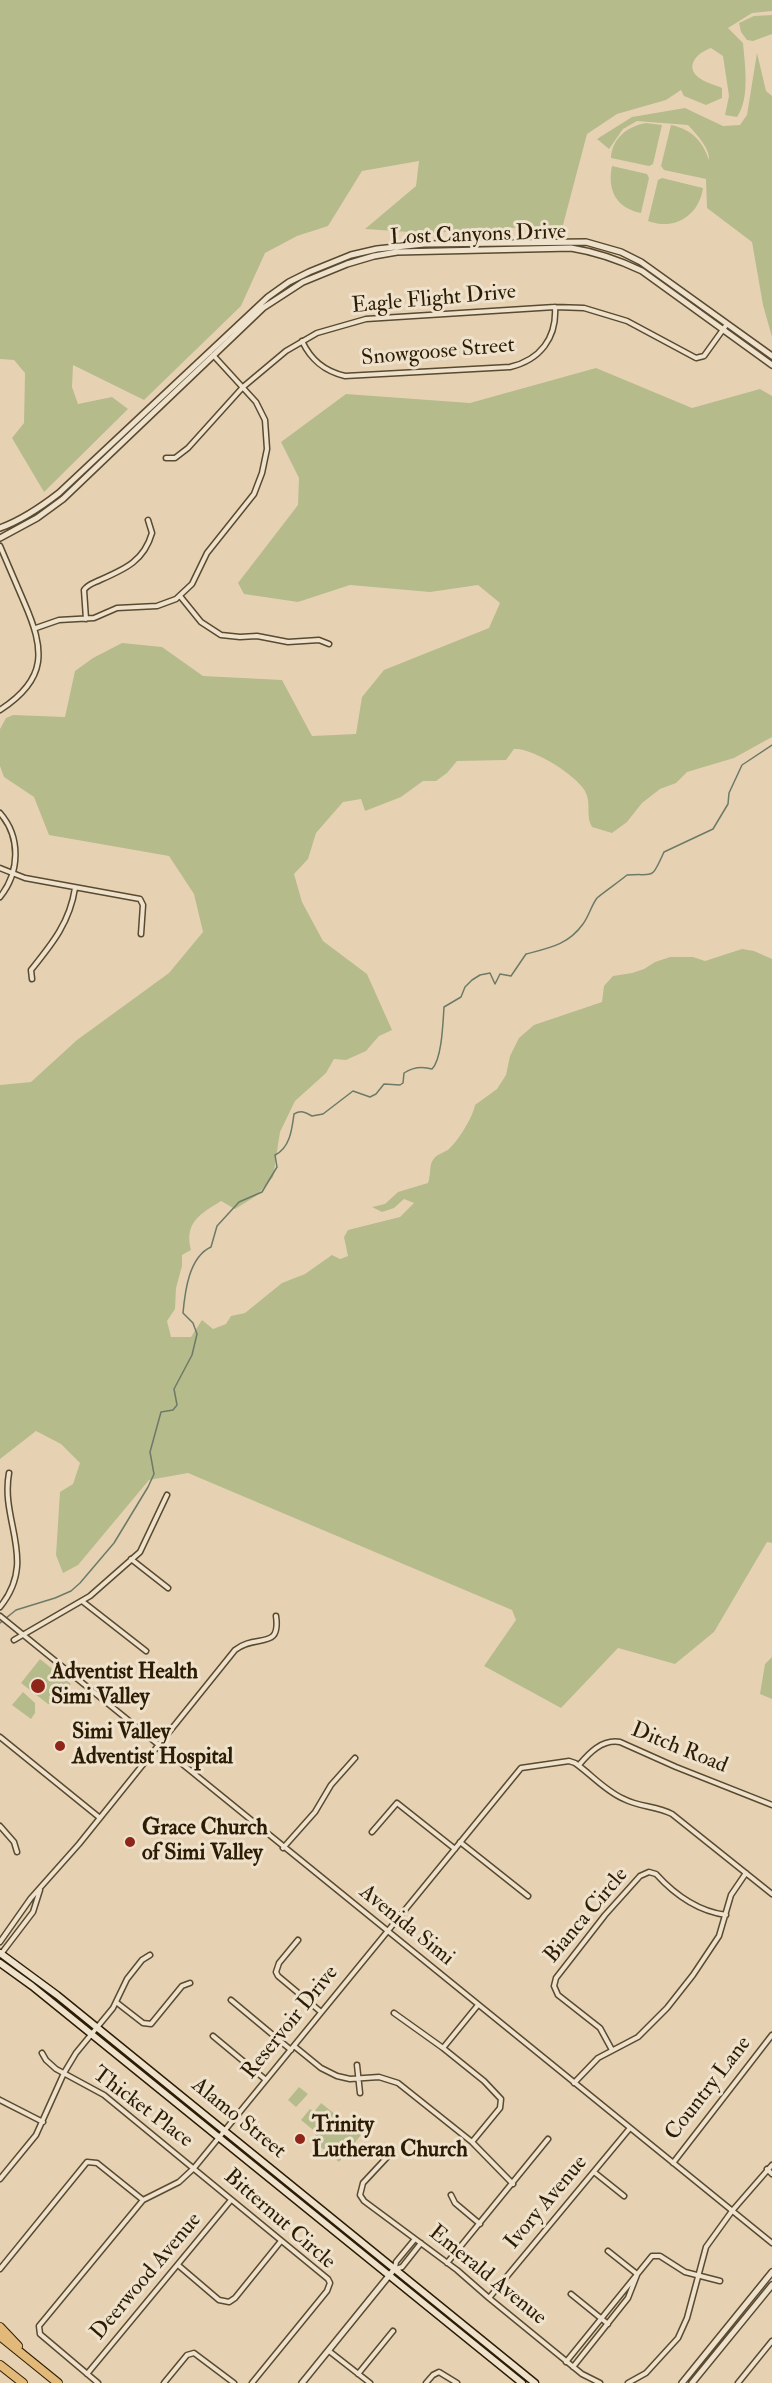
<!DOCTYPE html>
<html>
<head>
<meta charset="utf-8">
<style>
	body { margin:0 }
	canvas { display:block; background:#e6d2b2 }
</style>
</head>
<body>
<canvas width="772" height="2383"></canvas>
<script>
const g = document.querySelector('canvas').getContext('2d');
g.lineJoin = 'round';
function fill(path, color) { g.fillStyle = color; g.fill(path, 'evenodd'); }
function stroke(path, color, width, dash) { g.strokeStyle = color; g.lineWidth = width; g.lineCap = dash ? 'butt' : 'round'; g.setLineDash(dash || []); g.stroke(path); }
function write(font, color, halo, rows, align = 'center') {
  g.font = font + ' "IM FELL Double Pica",serif'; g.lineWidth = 6; g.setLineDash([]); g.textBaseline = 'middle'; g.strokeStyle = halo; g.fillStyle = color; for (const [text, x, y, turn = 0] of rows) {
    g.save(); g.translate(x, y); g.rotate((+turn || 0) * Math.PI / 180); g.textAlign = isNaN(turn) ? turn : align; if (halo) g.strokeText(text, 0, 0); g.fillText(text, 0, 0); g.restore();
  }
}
const green = new Path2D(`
	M0 0H772V11L752 13 728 28 743 43C745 65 750 99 737 117L725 115 729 96 723 56 711 48C699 52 684 65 698 77 704 82 715 85 722 88V98L706 105 684 96 681 90 666 100 617 114 587 134 563 225 425 233 365 229 416 186 419 161 362 171 328 226 297 236 265 253 241 306 144 400 73 365 72 387 78 404 112 397 128 409 44 492 12 438 24 423 25 373 14 360 0 359Z
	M772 15V34L753 41 747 40 741 32 739 23 754 16Z
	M757 53 766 91 772 96V337L763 305 752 242 707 208 706 179 664 170 661 166 671 125C692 129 703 142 709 160 710 148 696 134 688 125L637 121 623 129 609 149 597 139 632 117 685 108 723 126 740 125 747 115Z
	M646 123 662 125 653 164 649 166 611 158C612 138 628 126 646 123Z
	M612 166 647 174 649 178 641 213C616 208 607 190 612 166Z
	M662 178 703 188C699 216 674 231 648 221L658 180Z
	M596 368 692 408 760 389 772 396V737L734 758 687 772 676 783 660 789 642 803 627 822 612 833 592 827C585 816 592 804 585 791 575 774 533 748 514 749L506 760 457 761 447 773 436 781H423L401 797 365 811 361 799 343 802 316 833 308 859 294 874 302 902 323 941 367 974 392 1030 379 1036 366 1051 346 1060 334 1059 326 1073 295 1101 280 1132 273 1177 256 1196 235 1209 221 1201C200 1214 184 1223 191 1250L182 1255V1266L176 1288 175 1309 167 1321 171 1337H191L202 1320 213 1329 226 1324 231 1316 245 1313 282 1283 305 1274 332 1255 340 1259 348 1256 344 1237 348 1230 400 1217 414 1203 404 1199 394 1208 382 1212 372 1207 385 1204 398 1192 428 1183C431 1175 429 1165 433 1160 436 1154 444 1153 449 1149 458 1141 473 1117 475 1105L497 1089 506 1075 510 1056 519 1038 534 1025 602 1002 604 986 613 976 632 973 644 969 655 962 670 957H693L705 961 742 949 754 951 772 959V1543L767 1542 714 1632 675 1664 618 1648 561 1708 484 1666 516 1620 512 1610 188 1473 149 1480 78 1565 63 1573 56 1555 60 1492 73 1484 80 1463 61 1444 36 1431 0 1459V1085L31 1082 77 1040 169 973 203 932 194 894 169 856 49 835 34 797 4 777 0 766V729L6 718 13 715 65 717 75 671 93 658 122 643 162 647 203 676 282 680 312 736 356 734 362 697 384 670 489 628 500 603 478 585 430 592 350 585 298 602 244 594 238 583 298 505 299 478 281 442 346 394 470 403Z
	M772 1657V1699L760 1694 765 1664Z
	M40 1659 71 1684 51 1704H48L21 1683Z
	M23 1692 35 1703V1713L31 1719 12 1705Z
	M299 2087 308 2094 296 2107 288 2100Z
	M321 2103 361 2135 339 2162 312 2140 317 2133 301 2120 310 2109 314 2112Z`);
const stream = new Path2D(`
	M0 1623 16 1610 55 1598 71 1591 80 1583 114 1543 148 1487 154 1474 150 1452 161 1412 173 1410 177 1405 174 1389 192 1355 197 1334 193 1323 183 1313C185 1291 189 1257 211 1247L217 1226 239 1202 262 1192 277 1167 275 1155C290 1148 292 1129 294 1114 301 1110 305 1112 312 1116L323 1114 353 1091 370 1097 376 1094 384 1084 400 1085 403 1083 404 1073C413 1067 422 1066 432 1069 442 1059 443 1022 444 1007L461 997 465 987 472 980 480 975 490 973 495 984 500 974 511 976 526 954C549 948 568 945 583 924 589 916 591 906 597 898 601 894 620 881 627 875 655 873 651 881 664 852L713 829 728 804 729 793 742 765 772 745`);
const minor = new Path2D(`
	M302 341C311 360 324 371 345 376L510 367C540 360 557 338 555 307
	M166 458H175L188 448 243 387 286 351 317 333 366 319 555 307 584 308 627 321 696 358 704 356 727 324
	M0 546C8 565 16 583 24 602 45 650 48 679 0 710
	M180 596 201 622 221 635 240 637 257 636 288 642 319 640 329 644
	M86 619 84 590C88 584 94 583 100 580 125 569 144 561 152 533L148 520
	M36 628 59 620 94 618 117 608 157 606 176 599 192 584 207 553 254 494 262 473 267 449 265 420 256 402 213 355
	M0 813C21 837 20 872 0 897
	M0 868 25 878 140 899 143 905 141 934
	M32 979 31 970C52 944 70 922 75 888
	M131 1559 168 1588
	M82 1601 146 1651
	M0 1607C38 1560 0 1522 9 1473
	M0 1616 772 2243
	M14 1640 90 1596 140 1552 167 1495
	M0 1737 100 1818
	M579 1765C589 1753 602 1739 620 1742L676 1767 772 1805
	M0 1826 14 1842 17 1852
	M372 1832 397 1803 455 1849
	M460 1842 528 1896
	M283 1848 315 1812 331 1785 355 1758
	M298 1940 279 1963 276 1972 278 1976 321 2012
	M0 1942 31 1898 79 1844 235 1650C256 1633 281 1651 276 1616
	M1 1954 33 1912 40 1890
	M231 2000 291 2050
	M116 2002 143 2023 151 2024 182 1986 190 1983
	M394 2013 443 2048 484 2081 501 2099 500 2108 472 2142
	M213 2036 266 2080
	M294 2046 321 2068 337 2076 350 2079 379 2077 398 2083 472 2142 513 2184
	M443 2048 478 2005
	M612 2050 600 2028 558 1995 554 1986 556 1978 605 1915 640 1876 649 1872 656 1874C675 1895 697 1911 726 1915
	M42 2053 46 2060 56 2069 104 2095 328 2279 330 2283 327 2291 252 2383
	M357 2065 360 2093
	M574 2083 598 2058 638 2037 667 2008 693 1975 719 1936 731 1895 746 1873
	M0 2100 43 2122
	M391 2153 363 2183 360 2195 364 2201 457 2270 489 2298 582 2374 600 2383
	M673 2163 772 2035
	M767 2169 772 2174
	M594 2172 624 2196
	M0 2179 36 2135 64 2073 76 2053 113 2008 127 1979 142 1960 150 1955
	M451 2195 455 2203 480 2224
	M608 2251 637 2274
	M447 2263 548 2139
	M178 2265 219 2300 229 2302 235 2298 281 2241
	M395 2268 396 2262 415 2239
	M0 2269 87 2162 97 2163 143 2200
	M396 2269 402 2267 421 2243
	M571 2294 608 2324
	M489 2298 630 2128
	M329 2351 370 2383
	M566 2362 652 2256H660L685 2272 720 2281
	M573 2367 628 2298 637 2275
	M87 2374 231 2200
	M358 2374 393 2331
	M98 2383 40 2334 39 2326 143 2200 179 2182 194 2168 521 1768 569 1761 575 1763C591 1774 605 1791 624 1799 639 1807 657 1806 672 1814L772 1894
	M164 2383 187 2355 194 2353 234 2383
	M426 2383 433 2375 439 2372 457 2383
	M628 2383 646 2373 678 2338 687 2318 706 2247 732 2211 772 2165
	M738 2383 772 2341`);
const tertiary = new Path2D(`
	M0 528C22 520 41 507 59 493L268 297 289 282 309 272 351 255 377 249 424 244 586 242 621 252 641 262 772 356
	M0 538 37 518 63 499 263 308 303 282 347 264 374 256 397 252 571 248C596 252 619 260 642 271L772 365
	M302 2383 392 2272
	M682 2383 772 2272
	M692 2383 772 2285`);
const secondary = new Path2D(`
	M0 1953 57 1995 535 2383
	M0 1963 32 1986 522 2383`);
const motorway = new Path2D(`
	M0 2327 18 2346
	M0 2336 58 2383
	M0 2365 23 2383`);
const markers = [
	[38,1686,8,"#8f2418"],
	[60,1746,6,"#8f2418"],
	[130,1842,6,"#8f2418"],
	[300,2139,6,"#8f2418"]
];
const streetNames = [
	["Lost Canyons Drive",478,236,-2],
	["Eagle Flight Drive",434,300,-5],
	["Snowgoose Street",438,353,-5],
	["Ditch Road",679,1749,22],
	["Bianca Circle",587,1916,-50],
	["Avenida Simi",406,1926,39],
	["Reservoir Drive",291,2023,-51],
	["Country Lane",709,2089,-52],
	["Thicket Place",142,2108,37],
	["Alamo Street",238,2119,39],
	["Ivory Avenue",547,2203,-50],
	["Bitternut Circle",279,2220,41],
	["Emerald Avenue",487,2276,39],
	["Deerwood Avenue",147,2277,-50]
];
const poiNames = [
	["Adventist Health",51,1673],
	["Simi Valley",51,1698],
	["Simi Valley",72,1733],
	["Adventist Hospital",72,1758],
	["Grace Church",142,1829],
	["of Simi Valley",142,1854],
	["Trinity",312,2126],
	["Lutheran Church",312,2151]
];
fill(green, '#b6bb8c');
stroke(stream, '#6c7a67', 1.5);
stroke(minor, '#5a4a2f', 7);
stroke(tertiary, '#5a4a2f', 8);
stroke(secondary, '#2c1c03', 9);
stroke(motorway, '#2c1c03', 10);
stroke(minor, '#efe2cd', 4);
stroke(tertiary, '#efe2cd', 5);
stroke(secondary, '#efe2cd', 6);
stroke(motorway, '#e3b979', 8);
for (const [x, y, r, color] of markers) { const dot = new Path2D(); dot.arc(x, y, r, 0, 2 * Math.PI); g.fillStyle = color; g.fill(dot); stroke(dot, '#efe2cd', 2); }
write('22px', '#2c1c03', '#efe2cd', streetNames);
write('bold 22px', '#2c1c03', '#efe2cd', poiNames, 'left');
</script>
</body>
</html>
